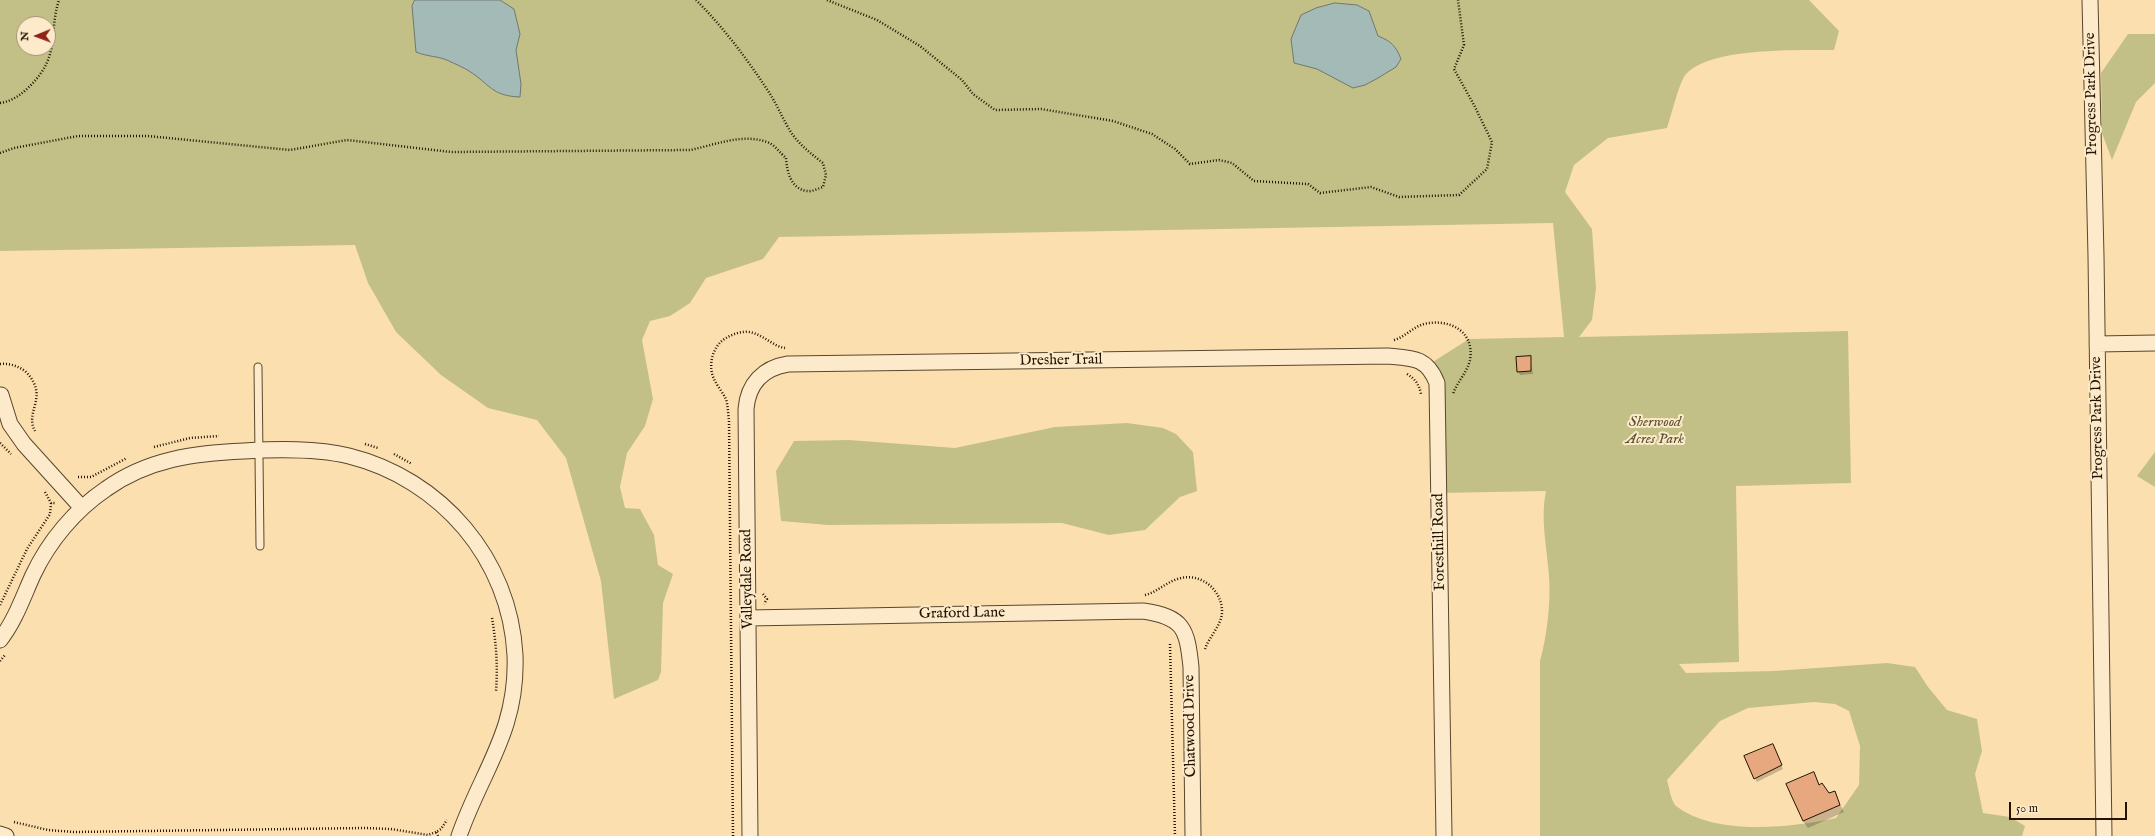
<!DOCTYPE html>
<html>
<head>
<meta charset="utf-8">
<style>
	body { margin:0 }
	#map { position:relative; width:2155px; height:836px; overflow:hidden; background:#fcdfaf; font-family:"IM FELL English",serif }
	canvas { display:block }
	.north { position:absolute; left:16px; top:16px; width:40px; height:40px; box-sizing:border-box; background:#fdeacb; border:1px solid #a5947a; border-radius:50%; rotate:269deg; font-size:11px; font-weight:700; line-height:16px; text-align:center; color:#221400 }
	.north::after { content:''; display:block; margin:auto; width:14px; height:18px; background:#8f2418; clip-path:polygon(50% 0,100% 100%,50% 72%,0 100%) }
	.scale { position:absolute; left:2009px; top:802px; width:118px; height:18px; box-sizing:border-box; border:2px solid #221400; border-top:0; padding-left:5px; font-size:12px; line-height:14px; white-space:nowrap; color:#221400; -webkit-text-stroke:3px #fdeacb; paint-order:stroke }
</style>
</head>
<body>
<div id="map">
<canvas width="2155" height="836"></canvas>
<div class="north">N</div>
<div class="scale">50 m</div>
</div>
<script>
const g = document.querySelector('canvas').getContext('2d');
g.lineJoin = 'round';
function fill(path, color) { g.fillStyle = color; g.fill(path, 'evenodd'); }
function stroke(path, color, width, dash) { g.strokeStyle = color; g.lineWidth = width; g.lineCap = dash ? 'butt' : 'round'; g.setLineDash(dash || []); g.stroke(path); }
function write(font, color, halo, rows, align = 'center') {
  g.font = font + ' "IM FELL English",serif'; g.lineWidth = 4; g.setLineDash([]); g.textBaseline = 'middle'; g.strokeStyle = halo; g.fillStyle = color; for (const [text, x, y, turn = 0] of rows) {
    g.save(); g.translate(x, y); g.rotate((+turn || 0) * Math.PI / 180); g.textAlign = isNaN(turn) ? turn : align; if (halo) g.strokeText(text, 0, 0); g.fillText(text, 0, 0); g.restore();
  }
}
const green = new Path2D(`
	M0 0H1809L1839 31 1834 50C1799 50 1710 47 1686 74 1679 82 1671 117 1667 128L1608 138 1574 165 1565 192 1592 229 1596 288 1592 320 1579 337 1848 331 1851 483 1736 486 1739 662 1679 664 1686 673 1774 671 1887 663 1915 667 1928 687 1947 710 1977 719 1982 751 1975 774 1983 813 2010 817 2025 826 2022 836H1540V661C1547 636 1551 602 1549 576 1547 547 1540 519 1546 491L1439 493 1428 365 1469 339 1564 337 1553 223 779 237 763 259 706 278 690 303 670 316 650 321 642 340 653 399 645 426 627 453 620 487 625 508 640 509 654 535 658 565 673 574 663 603 661 672 658 680 614 699 601 581 566 458 537 420 488 408 441 375 396 332 368 283 355 245 0 251ZM24 24H48V48H24ZM1814 702 1835 704 1849 711 1860 746 1859 785 1836 818C1789 828 1715 836 1676 806 1671 801 1669 787 1667 780L1720 721 1748 708Z
	M2128 34H2155V83L2136 102 2112 160 2102 133 2101 73Z
	M1127 423 1163 428 1176 434 1193 452 1197 491 1180 497 1145 530 1109 535 1062 523 828 525 781 521 776 471 794 441 849 440 955 448 1055 427Z
	M2155 452V487L2137 476Z`);
const water = new Path2D(`
	M415 0H500L514 9 520 34 516 50 521 84 520 97C491 96 490 84 469 71 463 67 455 64 449 61 439 56 428 57 416 52L412 6Z
	M1335 3 1357 5 1369 11 1378 36C1391 41 1396 46 1401 59L1396 67 1378 78 1365 85 1353 88 1317 69 1294 63 1291 39 1301 15 1316 8Z`);
const shadow = new Path2D(`
	M1530 358 1533 374 1520 375 1518 371Z
	M1774 749 1783 769 1757 782 1755 778Z
	M1817 781 1820 786 1829 795 1834 792 1844 812 1808 828 1803 821Z`);
const building = new Path2D(`
	M1531 356V371L1517 372 1516 357Z
	M1773 744 1782 765 1754 779 1744 756Z
	M1814 772 1819 785 1822 783 1829 793 1835 791 1840 805 1803 821 1786 784Z`);
const path = new Path2D(`
	M827 0 877 20 920 46 962 80 973 94 995 110 1041 109 1113 121 1152 134 1175 149 1190 164 1219 160 1232 163 1254 181 1308 184 1320 193 1371 187 1399 197 1459 195 1487 169 1492 142 1474 105 1454 69 1464 45 1458 0
	M0 103C13 101 22 94 31 85 61 54 48 35 59 0
	M0 153 14 148 78 136H148L290 150 347 140 451 152 690 150C715 145 742 133 767 142 774 144 781 154 786 158 787 172 791 189 807 191 812 192 819 188 823 187L826 175 823 163C810 153 797 143 789 129 782 117 777 105 770 94 748 60 724 28 696 0
	M1394 340C1405 337 1413 327 1424 324 1449 318 1475 331 1470 360 1467 373 1457 382 1453 394
	M0 364C9 363 19 366 26 372 50 397 24 411 35 431
	M1407 374C1415 379 1419 384 1421 394
	M0 443 11 454
	M365 444 378 448
	M154 447 190 438 219 436
	M394 454 412 464
	M78 477H91L127 458
	M45 492 51 503H56
	M763 594 767 599 764 604
	M1145 595C1158 592 1167 581 1181 578 1202 573 1223 591 1222 613 1221 626 1209 637 1205 649
	M0 605 27 549 50 514 51 503
	M492 618C496 642 498 666 496 691
	M1170 644 1175 836
	M0 661 5 655
	M14 822 48 830 73 832 365 828 391 829 428 835 436 832
	M438 836 436 832 441 829 447 820
	M733 836 729 420C728 413 728 406 726 399 723 393 718 387 715 381 707 367 712 346 726 338 733 334 741 331 749 332 763 334 772 346 785 348`);
const service = new Path2D(`
	M258 367 260 546`);
const minor = new Path2D(`
	M2090 0 2096 256 2104 836
	M2097 344 2155 343
	M1 395 10 424 24 444 82 508
	M748 618 1143 611C1184 617 1187 629 1191 667L1193 836
	M0 640C15 621 23 597 33 575 49 541 75 510 106 489 148 459 195 453 244 451 278 449 316 448 349 456 441 479 510 559 515 655 518 731 482 770 459 836
	M0 834 6 836
	M750 836 746 409C748 384 763 368 788 364L1388 356C1412 358 1427 357 1437 383L1444 836`);
const streetNames = [
	["Progress Park Drive",2092,94,-91],
	["Dresher Trail",1061,361,-1],
	["Progress Park Drive",2098,418,-91],
	["Foresthill Road",1440,542,-91],
	["Valleydale Road",748,579,-91],
	["Graford Lane",962,614,-1],
	["Chatwood Drive",1191,726,-91]
];
const parkNames = [
	["Sherwood",1655,423],
	["Acres Park",1655,440]
];
fill(green, '#c3c087');
fill(water, '#a4bab7');
stroke(water, '#70786e', 1);
fill(shadow, '#0003');
fill(building, '#e8a87f');
stroke(building, '#221400', 1);
stroke(service, '#58472c', 9);
stroke(minor, '#58472c', 17);
stroke(path, '#221400', 2.5, [1, 2]);
stroke(service, '#fdeacb', 7);
stroke(minor, '#fdeacb', 15);
write('15px', '#221400', '#fdeacb', streetNames);
write('italic 15px', '#5a502f', '#fdeacb', parkNames);
</script>
</body>
</html>
